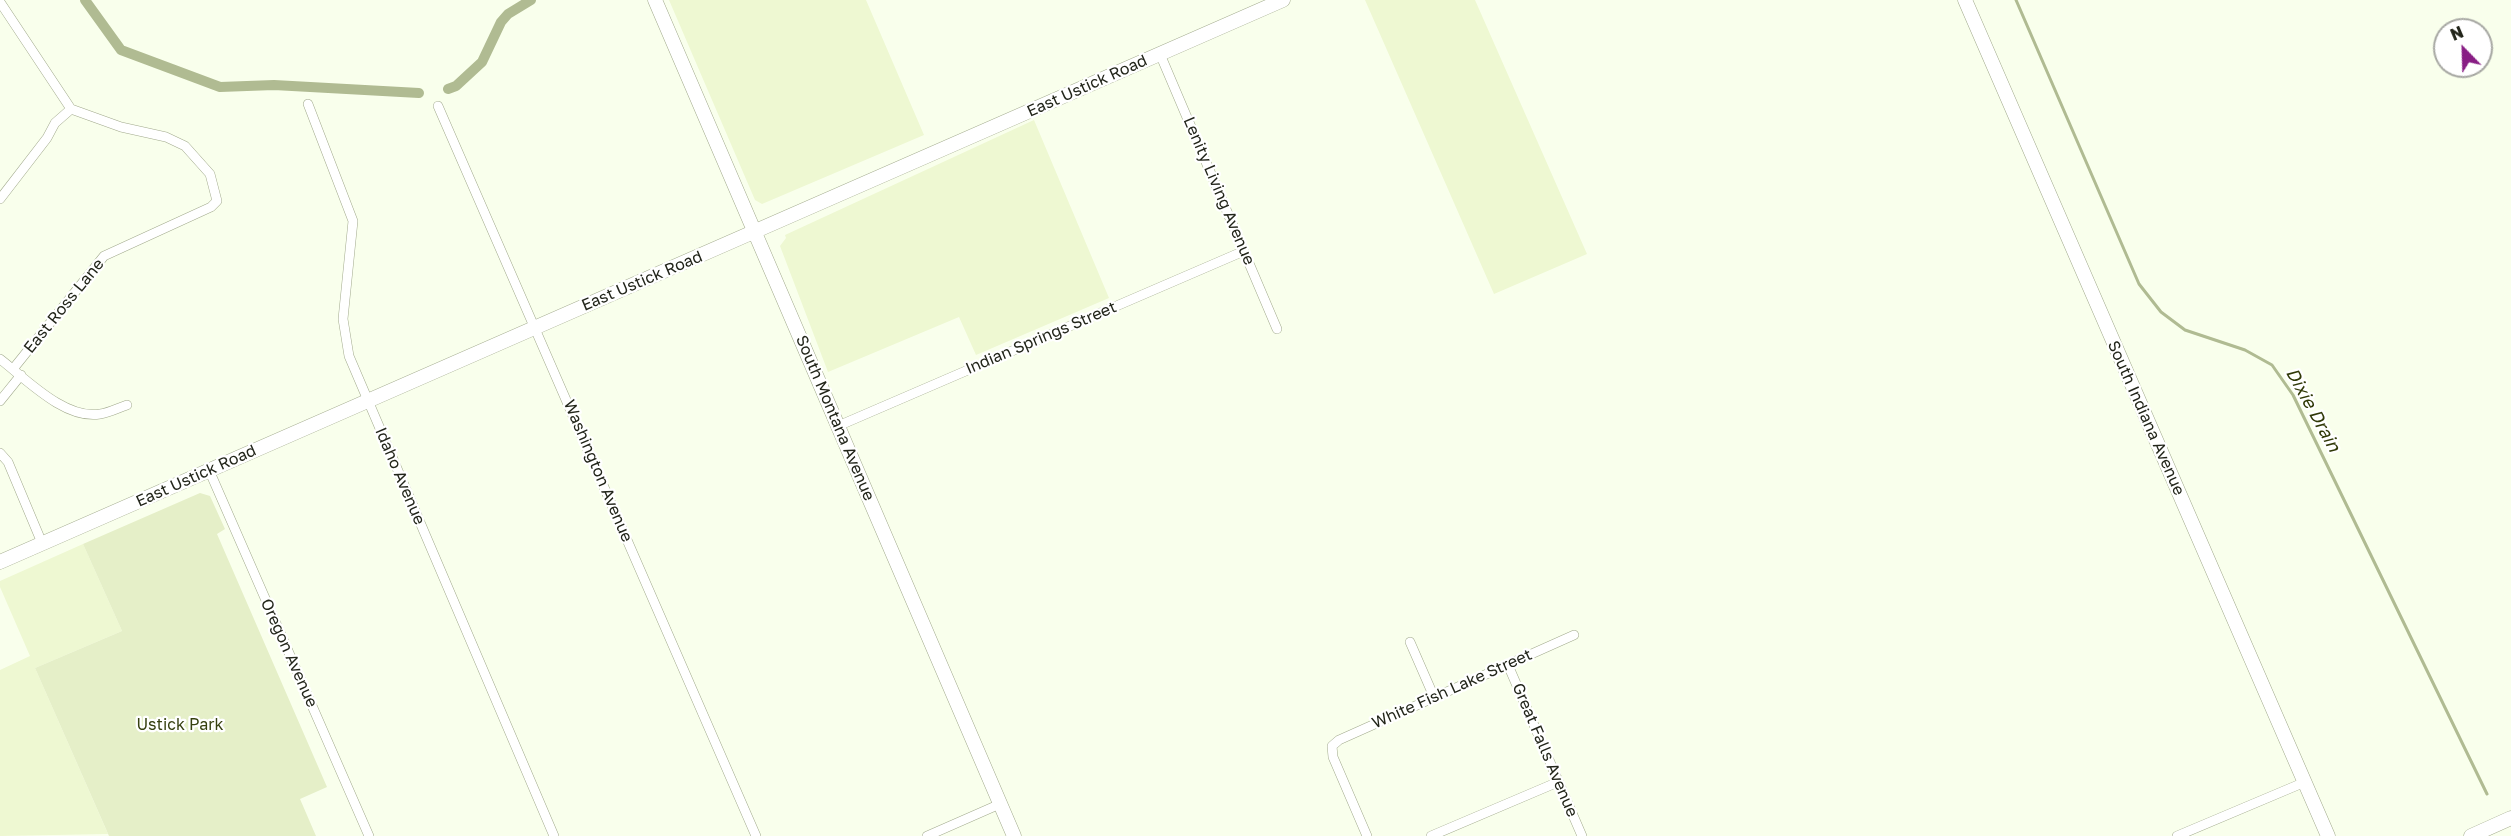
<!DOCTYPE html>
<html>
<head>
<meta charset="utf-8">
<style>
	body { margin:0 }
	#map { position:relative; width:2511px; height:836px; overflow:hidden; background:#f9ffec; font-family:"Golos Text",sans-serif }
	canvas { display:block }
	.north { position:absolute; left:2433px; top:18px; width:60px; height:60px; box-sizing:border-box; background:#fff; border:2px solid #a7a8a3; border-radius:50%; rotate:337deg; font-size:16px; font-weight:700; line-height:24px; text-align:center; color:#22251a }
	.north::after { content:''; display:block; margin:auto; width:21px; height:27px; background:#881e84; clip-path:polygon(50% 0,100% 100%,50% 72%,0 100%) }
</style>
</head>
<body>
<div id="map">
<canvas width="2511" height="836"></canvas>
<div class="north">N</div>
</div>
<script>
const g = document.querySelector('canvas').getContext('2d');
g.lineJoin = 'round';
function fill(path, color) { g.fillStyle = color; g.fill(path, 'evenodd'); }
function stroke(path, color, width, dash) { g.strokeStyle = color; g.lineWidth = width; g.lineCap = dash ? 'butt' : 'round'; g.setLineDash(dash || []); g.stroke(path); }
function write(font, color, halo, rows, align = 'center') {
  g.font = font + ' "Golos Text",sans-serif'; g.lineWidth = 4.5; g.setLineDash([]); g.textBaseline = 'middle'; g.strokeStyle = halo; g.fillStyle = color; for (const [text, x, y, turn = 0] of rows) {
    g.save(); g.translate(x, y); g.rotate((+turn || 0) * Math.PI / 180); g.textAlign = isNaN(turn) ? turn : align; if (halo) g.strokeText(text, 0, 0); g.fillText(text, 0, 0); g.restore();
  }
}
const built = new Path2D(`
	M669 0H866L924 135 762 204 755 200Z
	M1365 0H1475L1587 254 1494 294Z
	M1034 120 1109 298 976 355 959 317 828 372 780 246 786 238 785 235Z
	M83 544 122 631 35 668 108 834 0 836V670L30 656 0 587V581Z`);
const green = new Path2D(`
	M200 493 210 496 225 529 217 534 327 787 300 799 316 836H109L35 668 122 631 83 544Z`);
const stream = new Path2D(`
	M2016 0 2139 284 2161 312 2185 330 2245 350 2272 365 2293 395 2487 794`);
const canal = new Path2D(`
	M85 0 121 50 220 87 274 85 419 93
	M448 89 456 86 482 62 501 22 508 14 531 0`);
const street = new Path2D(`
	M0 2 71 109 121 127 166 137 185 146 210 174 217 201 211 207 104 256 13 369
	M1160 54 1277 329
	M308 104 353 221 343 319 349 356 554 836
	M438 106 756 836
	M0 199 47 138 55 123 71 109
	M0 359C26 379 65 420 100 414 109 413 118 408 127 405
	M0 401 21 375
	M838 426 1244 251
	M0 453 8 462 42 543
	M209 470 369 836
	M1410 642 1434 697
	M1508 665 1582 836
	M927 836 1000 804
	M1367 836 1333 757 1332 746 1339 740 1574 635
	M1431 836 1558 782
	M2177 836 2305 782`);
const secondary = new Path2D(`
	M655 0 1014 836
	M1965 0 2328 836
	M0 562 1283 0
	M2471 836 2511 818`);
const streetNames = [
	["East Ustick Road",1087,86,-24],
	["Lenity Living Avenue",1219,191,67],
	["East Ustick Road",642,281,-23],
	["East Ross Lane",64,306,-51],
	["Indian Springs Street",1041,338,-23],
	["South Montana Avenue",835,418,67],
	["South Indiana Avenue",2146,418,66],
	["Washington Avenue",598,471,67],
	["East Ustick Road",196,476,-24],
	["Idaho Avenue",400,476,67],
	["Oregon Avenue",289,653,66],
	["White Fish Lake Street",1452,689,-24],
	["Great Falls Avenue",1545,750,67]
];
const parkNames = [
	["Ustick Park",180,725]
];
const waterNames = [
	["Dixie Drain",2313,410,61]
];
fill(built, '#eef8d2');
fill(green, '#e5efc8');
stroke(stream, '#b0bb92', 3);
stroke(canal, '#b0bb92', 10);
stroke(street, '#a1a98c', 10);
stroke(secondary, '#a1a98c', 15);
stroke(street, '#fff', 9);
stroke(secondary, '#fff', 14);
write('16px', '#22251a', '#fff', streetNames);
write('16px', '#374110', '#fff', parkNames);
write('italic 18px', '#303907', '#fff', waterNames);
</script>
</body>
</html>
